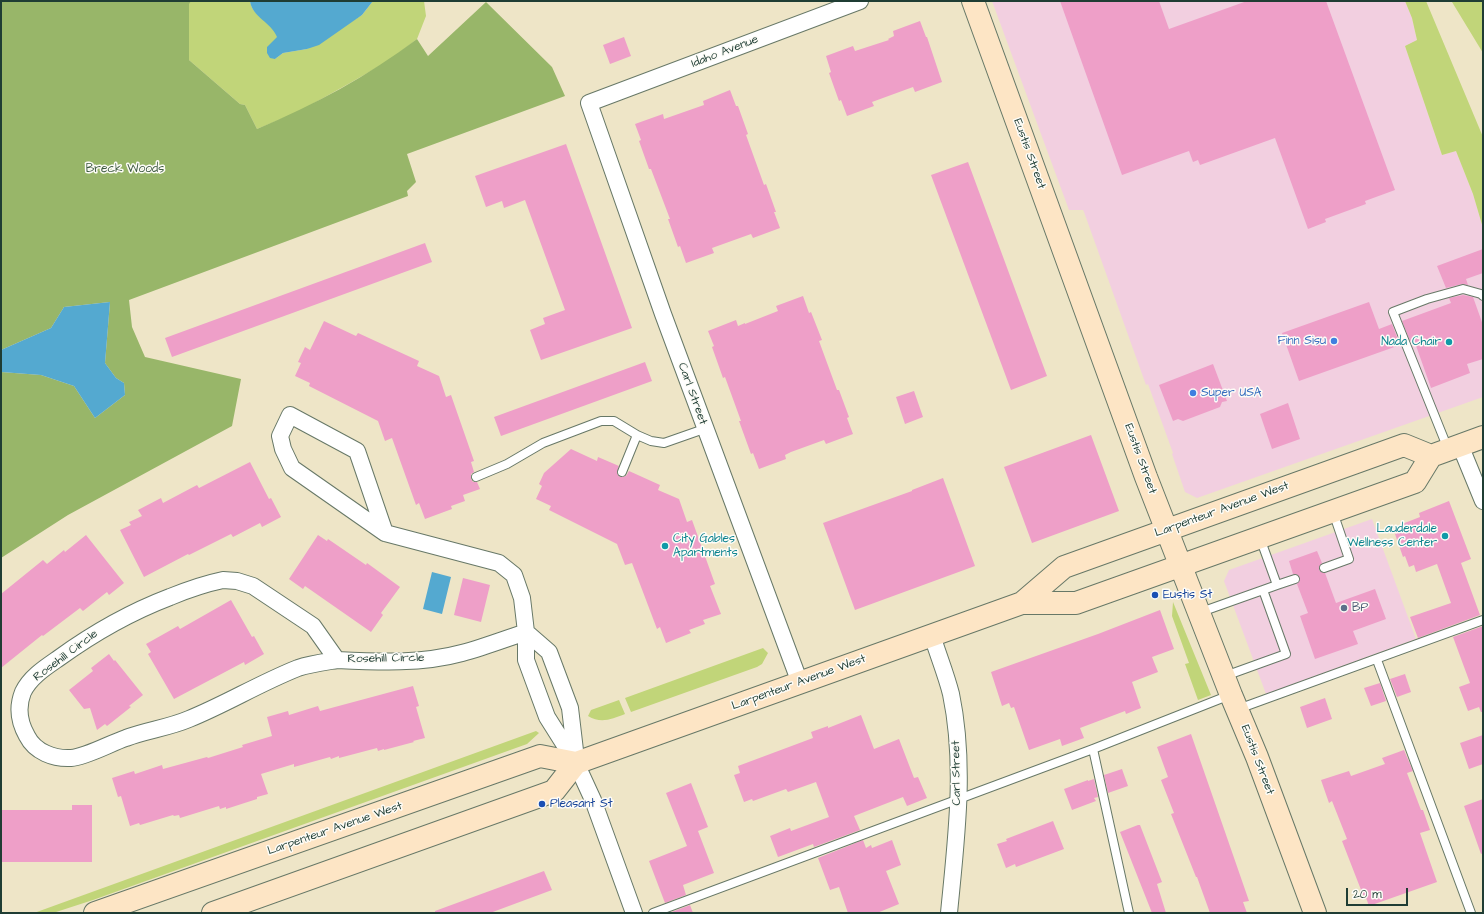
<!DOCTYPE html>
<html>
<head>
<meta charset="utf-8">
<style>
	body { margin:0 }
	#map { position:relative; width:1484px; height:914px; overflow:hidden; background:#eee5c7; font-family:"Architects Daughter",sans-serif }
	canvas { display:block }
	.frame { position:absolute; inset:0; border:2px solid #1f3d34; pointer-events:none }
	.scale { position:absolute; left:1346px; top:888px; width:62px; height:18px; box-sizing:border-box; border:2px solid #1f3d34; border-top:0; padding-left:5px; font-size:12px; line-height:14px; white-space:nowrap; color:#1f3d34; -webkit-text-stroke:3px #fdfcf7; paint-order:stroke }
</style>
</head>
<body>
<div id="map">
<canvas width="1484" height="914"></canvas>
<div class="frame"></div>
<div class="scale">20 m</div>
</div>
<script>
const g = document.querySelector('canvas').getContext('2d');
g.lineJoin = 'round';
function fill(path, color) { g.fillStyle = color; g.fill(path, 'evenodd'); }
function stroke(path, color, width, dash) { g.strokeStyle = color; g.lineWidth = width; g.lineCap = dash ? 'butt' : 'round'; g.setLineDash(dash || []); g.stroke(path); }
function write(font, color, halo, rows, align = 'center') {
  g.font = font + ' "Architects Daughter",sans-serif'; g.lineWidth = 3; g.setLineDash([]); g.textBaseline = 'middle'; g.strokeStyle = halo; g.fillStyle = color; for (const [text, x, y, turn = 0] of rows) {
    g.save(); g.translate(x, y); g.rotate((+turn || 0) * Math.PI / 180); g.textAlign = isNaN(turn) ? turn : align; if (halo) g.strokeText(text, 0, 0); g.fillText(text, 0, 0); g.restore();
  }
}
const built = new Path2D(`
	M992 1H1405L1412 18 1417 41 1405 46 1442 155 1456 151 1473 194 1483 228V397L1197 498 1185 492 1172 454 1173 453 1148 384 1146 385 1084 212 1083 210H1069Z
	M1372 519 1416 639 1266 694 1224 581 1229 570Z`);
const green = new Path2D(`
	M191 1H250C252 17 273 21 277 36 278 42 276 52 275 59L283 53 307 49 362 15 373 1H424L426 16 417 39 390 60 350 83 298 112 257 129 245 105 240 104 189 60V3Z
	M1405 1H1426L1483 137V228L1473 194 1456 151 1442 155 1405 46 1417 40 1412 18Z
	M1451 1H1483V53L1452 2Z
	M1173 602 1211 695 1198 700 1185 664 1189 663 1172 616Z
	M763 648 768 653 762 664 757 667 631 712 625 698Z
	M619 700 625 714C612 719 601 724 588 716L591 710Z
	M536 731 539 733 527 744 93 900 53 913H34Z`);
const forest = new Path2D(`
	M1 1H191L189 4V60L240 104 245 105 257 129C314 105 368 76 417 39L428 56 486 2 552 67 565 96 407 154 416 182 407 191 408 196 129 300 132 327 145 357 241 379 232 426 68 515 1 558V372L41 375 74 386 95 418 125 395 124 383 116 378 105 363 110 302 64 307 51 328 1 350Z`);
const water = new Path2D(`
	M250 1H373L362 15 319 45 307 49 283 53 275 59 270 58 267 53V47L277 37C271 22 252 17 250 1Z
	M110 302 105 363 116 378 124 383 125 395 95 418 74 386 41 375 1 372V350L51 328 64 307Z
	M432 572 451 577 442 614 423 609Z`);
const building = new Path2D(`
	M1060 1H1159L1169 29 1247 1H1326L1395 190 1365 201 1366 204 1325 219 1326 222 1308 229 1275 138 1200 165 1198 160 1193 162 1189 151 1122 175Z
	M920 21 926 37H927L942 82 915 92 913 87 872 102 874 106 847 116 841 100 839 101 829 73 831 72 826 56 853 46 855 51 889 40 888 39 894 36 893 31Z
	M624 37 631 56 610 64 603 45Z
	M730 90 736 106H738L748 134 746 135 764 185 766 184 776 212H774L780 228 753 238 751 234 712 248 714 253 686 263 680 246 678 247 668 219H670L651 169H649L639 141 641 140 635 124 663 114 664 119 704 105 703 101Z
	M566 144 632 328 541 360 530 330 545 324 543 318 565 310 525 200 504 208 502 201 486 207 475 176Z
	M968 162 1047 376 1011 390 931 175Z
	M425 243 432 262 172 357 165 338Z
	M1483 249V273L1466 279 1468 285 1462 284 1446 288 1437 266Z
	M1463 295 1473 297 1483 325V359L1467 364 1470 373 1431 388 1414 340 1410 341 1402 321 1451 303 1449 298Z
	M803 296 809 313 811 312 822 340 819 341 837 390H839L849 417 847 418 853 434 826 444 824 440 791 452 785 455 786 459 759 469 753 453 751 454 739 421H741L725 377 723 378 712 347 714 346 708 331 736 320 738 326 745 323V324L778 311 776 306Z
	M1369 302 1379 329 1392 324 1400 345 1299 381 1282 333Z
	M324 321 356 336 358 333 419 361 417 366 439 376 446 397 451 395 474 461 471 462 474 472 471 474V479L473 482H477L480 489 463 495 465 501 451 506 452 509 425 519 419 503 416 505 392 438 385 441 378 421 309 386 310 383 295 376 301 363 298 362 305 347 310 350Z
	M645 362 652 381 501 436 494 417Z
	M1213 364 1227 401 1222 402 1220 407 1183 421 1178 419 1173 421 1159 385Z
	M914 391 923 417 905 424 896 397Z
	M1288 403 1300 439 1272 449 1260 414Z
	M1091 435 1119 511 1032 543 1004 467Z
	M571 449 597 461 598 457 619 466 617 473 620 477 626 476 629 471 660 485 658 490 679 499 687 522 692 520 701 545 715 584 710 586 721 614 703 620 705 624 689 630 691 633 666 643 660 627 657 629 632 563 625 565 617 544 549 510 551 506 536 499 542 486 539 484 544 473Z
	M250 462 269 499 271 498 281 517 262 527 260 523 233 537 231 534 189 555 188 554 144 577 120 530 131 525 129 522 142 516 138 510 161 498 163 503 197 485 199 488Z
	M943 478 975 566 855 610 823 523 912 491V490Z
	M1449 501 1471 559 1461 563 1480 615 1418 638 1410 617 1451 603 1437 564 1416 572 1414 565 1409 567 1405 556 1403 557 1395 534 1404 530 1402 524 1420 517 1419 513Z
	M86 535 124 583 109 595 107 592 83 611 80 608 43 636 42 635 1 668V594L43 560 47 564 64 550 65 552Z
	M318 535 327 541 328 539 366 565 367 563 400 587 381 613 383 615 371 632 305 586 303 589 289 579Z
	M1317 551 1322 563 1319 567V570L1321 572 1325 573 1336 603 1375 589 1386 619 1353 631 1358 644 1315 659 1300 616 1308 613 1297 584 1300 580V578L1298 575 1293 574 1289 561Z
	M463 578 490 585 481 622 454 615Z
	M231 600 252 637 254 636 264 654 245 665 244 662 174 699 148 654 151 652 146 644 178 626 180 629Z
	M1160 610 1174 649 1152 657 1158 672 1132 682 1141 708 1126 714 1125 711 1080 728 1084 738 1062 746 1060 739 1029 750 1014 707 1011 708 1009 703 1002 706 991 672 1098 634Z
	M1483 626V712H1481L1479 707 1468 711 1459 687 1470 683 1453 637Z
	M109 654 114 661 115 660 143 695 129 706 131 707 107 726 105 724 97 730 90 708 84 709 69 690 93 671 91 668Z
	M1405 674 1411 692 1397 697 1390 679Z
	M1380 683 1386 701 1371 706 1364 688Z
	M413 686 419 706 416 707 425 738 413 741 414 742 384 750V749L378 751 377 748 339 758V756L331 759 330 757 294 767V764L261 774 268 794 257 797V799L226 809V807L220 809 219 806 180 818 179 815 174 816 173 815 140 825 139 823 130 826 121 796 118 797 112 778 134 771 135 774 162 765 163 769 207 757 208 758 243 747 242 745 272 736 267 717 288 711 289 715 318 706 320 711Z
	M1325 698 1332 719 1307 728 1300 707Z
	M861 715 874 749 899 739 914 778 918 777 927 798 907 806 903 797 854 816 860 830 814 847 813 844 778 857 770 836 790 828 791 831 829 817 816 782 788 792 786 789 753 801 752 799 744 802 734 775 740 773 738 766 813 738 811 732 828 726V728Z
	M1191 734 1249 901 1243 902 1247 913H1210L1197 877H1196L1171 814 1174 813 1161 780 1168 777 1157 747Z
	M1483 735V764L1469 769 1460 743Z
	M1404 750 1413 771 1407 773 1421 810H1423L1430 830 1420 833 1437 882 1369 906 1365 895H1363L1342 841 1347 839 1332 801 1329 803 1321 780 1349 771 1351 776 1385 764 1382 758Z
	M1122 769 1128 786 1108 793 1104 775Z
	M1094 779 1098 797 1094 798 1096 801 1072 810 1064 789 1088 780V781Z
	M691 783 708 827 698 831 714 873 683 885 686 895 665 903 649 861 687 846 666 793Z
	M1483 799V853L1481 854 1464 806Z
	M72 805H92V862H1V810H72Z
	M1053 821 1064 849 1016 867 1015 864 1006 868 997 844 1007 841 1006 839Z
	M1138 825H1140L1162 882 1157 884 1166 913H1152L1120 832Z
	M863 840 866 848 871 845 872 848 892 840 901 865 886 871 899 904 877 913H848L839 887 830 890 818 858Z
	M544 871 552 890 490 913H435V911Z
	M690 905 693 913H669Z`);
const lane = new Path2D(`
	M1448 449 1393 312 1427 299 1463 289 1481 294 1483 296
	M622 472 637 435
	M476 477 507 464 543 443 601 421H614L637 435 651 441 664 443 704 429
	M1260 538 1277 585 1263 590
	M1324 568 1349 559 1333 512
	M1277 585 1295 579
	M1201 612 1263 590 1286 654 1225 676
	M1377 660 1471 913
	M1238 709 1483 620
	M1093 749 1129 913
	M653 913 1093 749 1230 695`);
const street = new Path2D(`
	M1460 445 1483 501
	M385 533 292 468 283 449 280 436 290 415 357 451 385 533 499 563 514 575 522 598 526 632V660L547 717 576 763 593 800 634 913
	M223 580 237 581 253 586 313 626 337 660C325 662 310 664 298 668 260 683 226 704 189 719 168 728 147 730 126 738 111 743 86 757 71 758 54 759 35 752 27 736 19 722 17 707 23 692 30 677 46 667 59 658 95 632 128 613 170 597 187 590 204 584 223 580Z
	M526 632 549 652 570 708 576 759
	M932 635C938 655 946 674 951 694 966 766 956 840 949 913
	M337 660C379 662 422 664 462 653 484 647 505 639 526 632
	M800 683 663 314 589 103 860 1`);
const secondary = new Path2D(`
	M973 1 1146 477 1231 695 1257 757 1315 913
	M1022 603H1076L1415 482 1431 456 1483 437
	M95 913 540 756 576 763 1022 603 1064 567 1404 445 1431 456
	M213 913 554 791 576 763`);
const markers = [
	[1334,341,4,"#3f7fe0"],
	[1449,342,4,"#0f9aa8"],
	[1193,393,4,"#3f7fe0"],
	[1445,536,4,"#0f9aa8"],
	[665,546,4,"#0f9aa8"],
	[1155,595,4,"#1a4fb4"],
	[1344,608,4,"#5c6f8a"],
	[542,804,4,"#1a4fb4"]
];
const streetNames = [
	["Idaho Avenue",725,52,-21],
	["Eustis Street",1029,154,70],
	["Carl Street",692,394,70],
	["Eustis Street",1140,459,70],
	["Larpenteur Avenue West",1222,510,-20],
	["Rosehill Circle",66,656,-37],
	["Rosehill Circle",386,659,-1],
	["Larpenteur Avenue West",799,683,-20],
	["Eustis Street",1257,760,69],
	["Carl Street",957,773,-91],
	["Larpenteur Avenue West",335,829,-19]
];
const parkNames = [
	["Breck Woods",125,169]
];
const shopNames = [
	["Finn Sisu",1326,341],
	["Super USA",1201,393,"left"]
];
const cultureNames = [
	["Nada Chair",1441,342],
	["Lauderdale",1437,529],
	["Wellness Center",1437,543],
	["City Gables",673,539,"left"],
	["Apartments",673,553,"left"]
];
const transitNames = [
	["Eustis St",1163,595],
	["Pleasant St",550,804]
];
const serviceNames = [
	["BP",1352,608]
];
fill(built, '#f2cfe0');
fill(green, '#c1d579');
fill(forest, '#98b669');
fill(water, '#54a9d0');
fill(building, '#ee9fc8');
stroke(lane, '#677867', 10);
stroke(street, '#677867', 18);
stroke(secondary, '#677867', 24);
stroke(lane, '#fff', 8);
stroke(street, '#fff', 16);
stroke(secondary, '#fde5c5', 22);
for (const [x, y, r, color] of markers) { const dot = new Path2D(); dot.arc(x, y, r, 0, 2 * Math.PI); g.fillStyle = color; g.fill(dot); stroke(dot, '#fdfcf7', 1.5); }
write('12px', '#1f3d34', '#fdfcf7', streetNames);
write('12px', '#3f5b42', '#fdfcf7', parkNames);
write('12px', '#366cbe', '#fdfcf7', shopNames, 'right');
write('12px', '#0d838f', '#fdfcf7', cultureNames, 'right');
write('12px', '#164399', '#fdfcf7', transitNames, 'left');
write('12px', '#4e5e75', '#fdfcf7', serviceNames, 'left');
</script>
</body>
</html>
